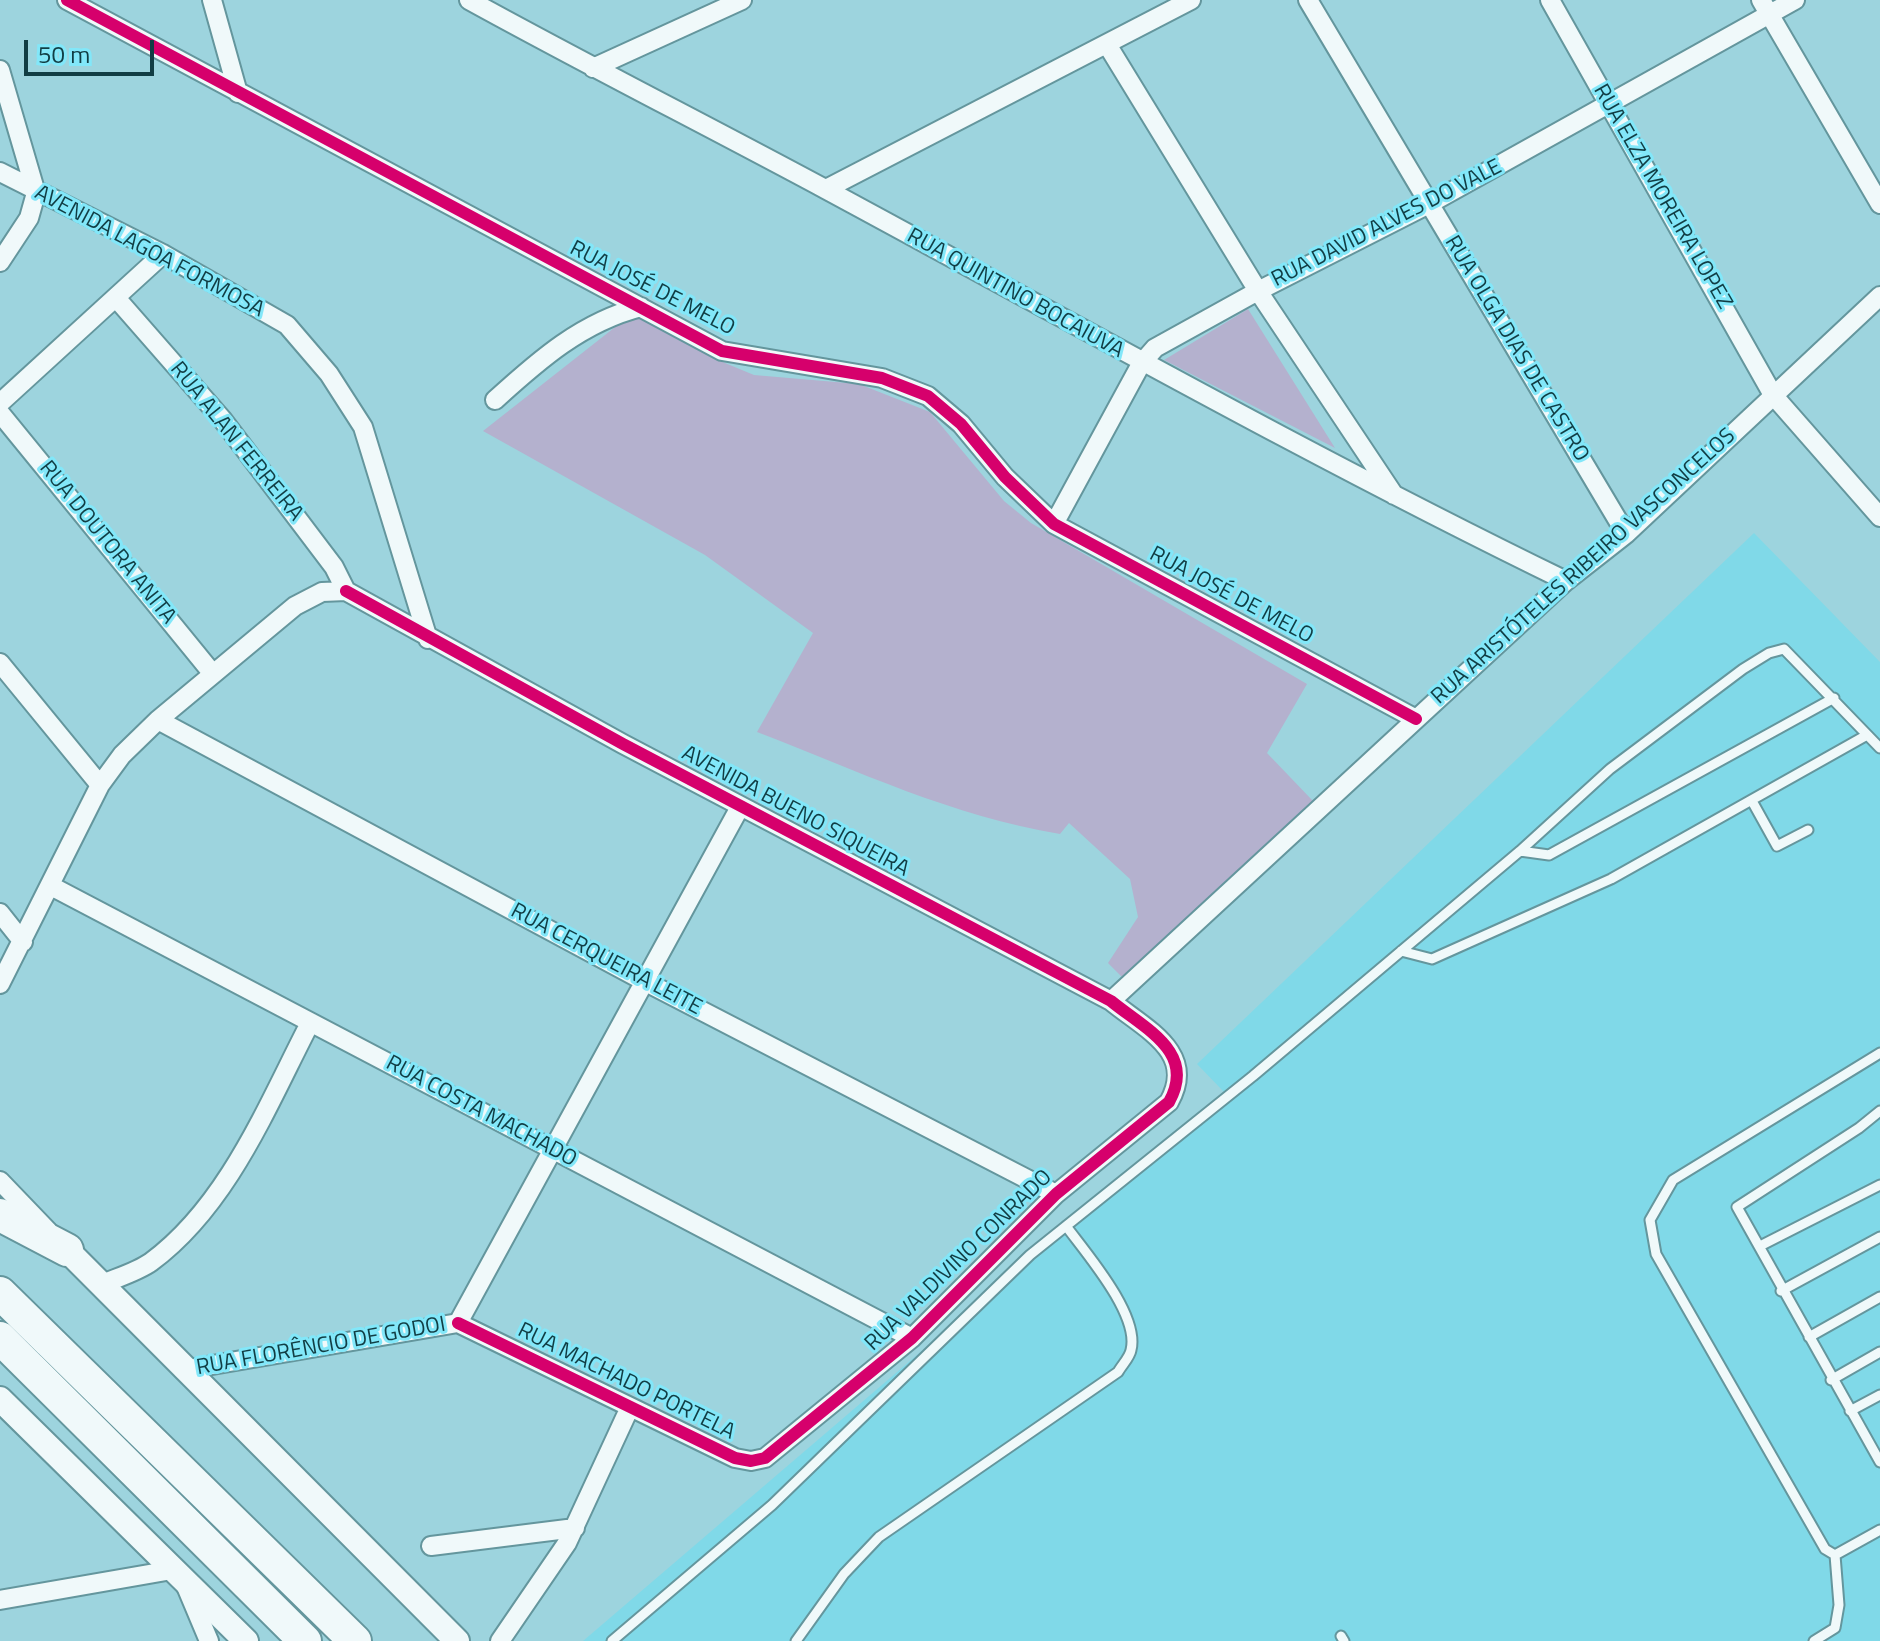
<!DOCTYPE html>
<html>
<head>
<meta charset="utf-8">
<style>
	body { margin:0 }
	#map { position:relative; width:1880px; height:1641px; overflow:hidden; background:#9dd4de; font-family:"Titillium Web",sans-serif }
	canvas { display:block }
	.scale { position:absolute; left:24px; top:40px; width:130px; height:36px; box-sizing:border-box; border:4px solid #113d44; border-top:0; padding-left:10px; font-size:24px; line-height:28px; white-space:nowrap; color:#113d44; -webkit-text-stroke:6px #82e7f9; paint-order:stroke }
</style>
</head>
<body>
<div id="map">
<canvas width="1880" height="1641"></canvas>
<div class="scale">50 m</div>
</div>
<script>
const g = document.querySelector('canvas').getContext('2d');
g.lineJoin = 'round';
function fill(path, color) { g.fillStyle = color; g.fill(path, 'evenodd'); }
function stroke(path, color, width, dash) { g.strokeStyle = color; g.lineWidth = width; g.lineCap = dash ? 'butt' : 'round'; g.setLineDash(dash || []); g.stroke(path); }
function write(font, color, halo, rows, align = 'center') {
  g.font = font + ' "Titillium Web",sans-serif'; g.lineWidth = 6; g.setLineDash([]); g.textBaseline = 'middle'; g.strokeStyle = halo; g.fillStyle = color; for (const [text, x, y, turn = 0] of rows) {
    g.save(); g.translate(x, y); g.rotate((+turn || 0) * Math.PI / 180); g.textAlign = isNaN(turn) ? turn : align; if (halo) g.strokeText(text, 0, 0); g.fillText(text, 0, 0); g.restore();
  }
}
const built = new Path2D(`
	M1754 533 1880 662V1641H583L1224 1092 1197 1064Z`);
const green = new Path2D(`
	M1248 309 1335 448 1164 360Z
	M633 313 725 363 754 375 859 384 930 412 1004 501 1031 523 1307 684 1267 753 1313 801 1123 978 1108 963 1138 917 1130 879 1069 823 1060 834C952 816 858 771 757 732L813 633 705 555 483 431Z`);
const lane = new Path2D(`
	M1752 801 1777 846 1808 830
	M1520 851 1549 855 1834 698
	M1401 951 1432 959 1611 879 1867 735
	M1880 1053 1673 1180 1650 1220 1656 1254 1825 1549 1835 1555 1880 1530
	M1880 1111 1859 1128 1737 1207 1880 1462
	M1760 1246 1880 1185
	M1781 1291 1880 1237
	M1809 1337 1880 1297
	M1831 1380 1880 1352
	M1850 1411 1880 1395
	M1341 1636 1344 1641
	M612 1641 772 1505 1030 1255 1253 1076 1520 851 1610 769 1743 669 1769 653 1784 649 1880 748
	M796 1641 844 1574 879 1537 1118 1372C1122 1365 1130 1357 1131 1350 1140 1315 1086 1253 1066 1226
	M1814 1641 1835 1628 1839 1605 1835 1555`);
const street = new Path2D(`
	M67 0 722 351 882 378 928 396 961 424 1005 477 1054 524 1416 719
	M212 0 238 93
	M469 0C587 65 708 126 827 190 1072 322 1315 459 1566 581
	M1308 0 1626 534
	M1550 0 1773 395 1880 517
	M1761 0 1880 204
	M1108 46 1258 291 1394 495
	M593 68 742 0
	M0 70 36 193 29 218 0 262
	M0 172 163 254 287 325 329 374 363 427 428 639
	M826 189 1191 0
	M117 299 222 419 334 567 346 591
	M495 400C539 360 582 322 641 307
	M0 403 163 254
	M0 413 213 674
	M1054 524 1141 364 1155 348 1258 291 1429 204 1795 0
	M346 591 623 744 1111 1001C1145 1029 1197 1052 1169 1102L1056 1194 912 1338 765 1458 751 1461 735 1458 458 1323
	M0 663 100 785
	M158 720 646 982 1056 1194
	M51 886 912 1338
	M0 913 23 942
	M0 984 100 785 122 755 158 720 295 606 322 592 346 591
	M1111 1001 1566 581 1626 534 1880 296
	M0 1181 48 1231
	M100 1285C116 1278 137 1272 151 1262 228 1205 267 1106 310 1023
	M458 1323 740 807
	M183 1370 458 1323
	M431 1546 575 1528
	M185 1584 209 1641
	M0 1600 172 1570
	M500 1641 567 1543 630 1407`);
const secondary = new Path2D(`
	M67 1250 457 1641
	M0 1399 246 1641`);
const highway = new Path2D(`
	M0 1215 67 1250
	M0 1293 355 1641
	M0 1338 305 1641`);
const cycleway = new Path2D(`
	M67 0 722 351 882 378 928 396 961 424 1005 477 1054 524 1416 719
	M346 591 623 744 1111 1001C1145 1029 1197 1052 1169 1102L1056 1194 912 1338 765 1458 751 1461 735 1458 458 1323`);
const streetNames = [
	["RUA ELZA MOREIRA LOPEZ",1662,197,60],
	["RUA DAVID ALVES DO VALE",1387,224,-27],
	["AVENIDA LAGOA FORMOSA",149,252,28],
	["RUA JOSÉ DE MELO",652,289,27],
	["RUA QUINTINO BOCAIUVA",1015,294,29],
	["RUA OLGA DIAS DE CASTRO",1516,349,59],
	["RUA ALAN FERREIRA",236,442,51],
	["RUA DOUTORA ANITA",107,543,51],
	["RUA ARISTÓTELES RIBEIRO VASCONCELOS",1584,567,-42],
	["RUA JOSÉ DE MELO",1231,596,28],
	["AVENIDA BUENO SIQUEIRA",795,812,28],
	["RUA CERQUEIRA LEITE",606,960,28],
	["RUA COSTA MACHADO",481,1112,28],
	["RUA VALDIVINO CONRADO",959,1261,-44],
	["RUA FLORÊNCIO DE GODOI",321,1347,-10],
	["RUA MACHADO PORTELA",626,1382,26]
];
fill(built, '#80d9e8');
fill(green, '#b4b1ce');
stroke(lane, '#64969d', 13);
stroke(street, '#64969d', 22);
stroke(secondary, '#64969d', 28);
stroke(highway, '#64969d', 36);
stroke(lane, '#f0f9fa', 9);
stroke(street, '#f0f9fa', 18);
stroke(secondary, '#f0f9fa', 24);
stroke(highway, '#f0f9fa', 32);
stroke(cycleway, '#d6006c', 12);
write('22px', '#113d44', '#82e7f9', streetNames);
</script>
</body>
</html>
